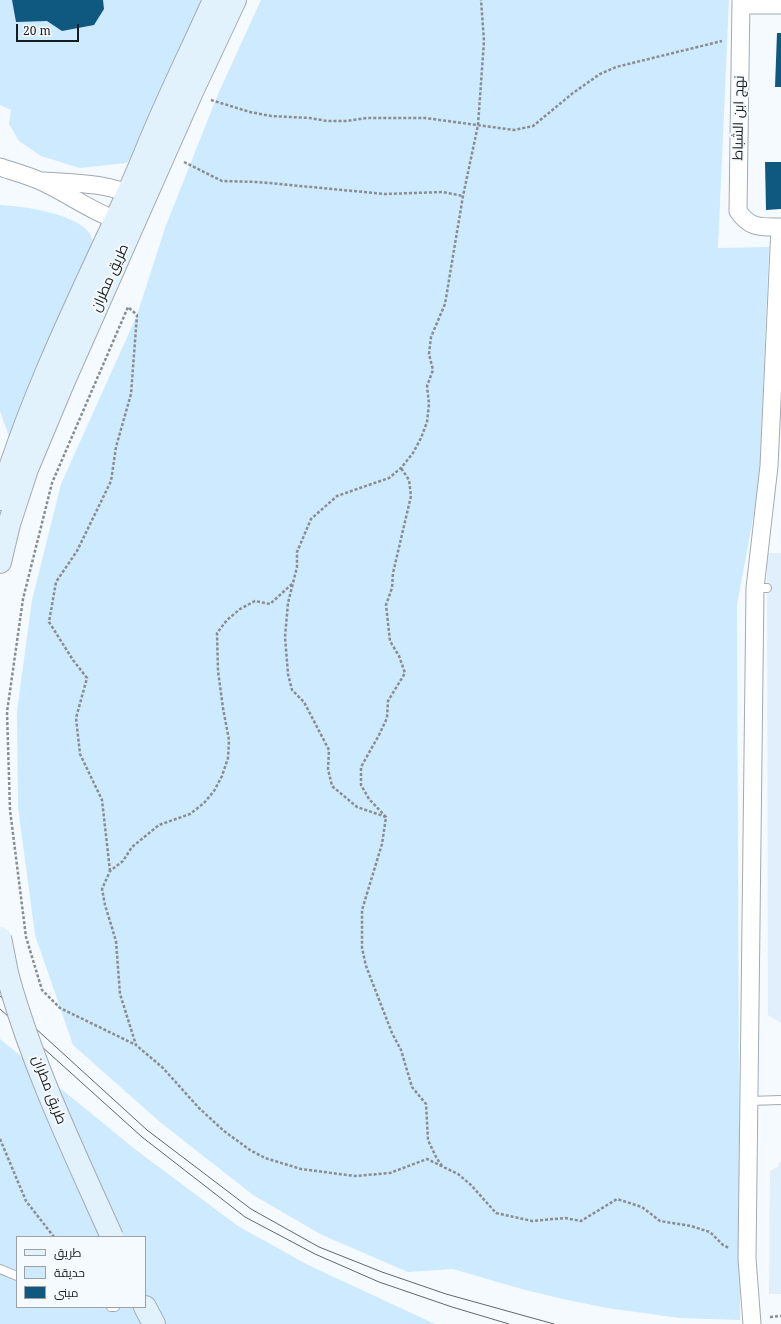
<!DOCTYPE html>
<html>
<head>
<meta charset="utf-8">
<style>
	body { margin:0 }
	#map { position:relative; width:781px; height:1324px; overflow:hidden; background:#f5fafe; font-family:"Noto Serif",Cairo,serif }
	canvas { display:block }
	.legend { position:absolute; left:16px; top:1236px; width:130px; height:72px; box-sizing:border-box; background:#f5fafe; border:1px solid #9da1a4; margin:0; padding:5px 7px; list-style:none; font-size:12px; color:#191c1e }
	.legend li { display:flex; align-items:center; gap:8px; height:20px }
	.legend b { width:20px; border:1px solid #9da1a4 }
	.scale { position:absolute; left:16px; top:24px; width:63px; height:18px; box-sizing:border-box; border:2px solid #191c1e; border-top:0; padding-left:5px; font-size:12px; line-height:14px; white-space:nowrap; color:#191c1e; -webkit-text-stroke:3px #f5fafe; paint-order:stroke }
</style>
</head>
<body>
<div id="map">
<canvas width="781" height="1324"></canvas>
<ul class="legend">
<li><b style="height:5px;background:#e1f2fd"></b>طريق</li>
<li><b style="height:11px;background:#cdeafe"></b>حديقة</li>
<li><b style="height:11px;background:#0f587f"></b>مبنى</li>
</ul>
<div class="scale">20 m</div>
</div>
<script>
const g = document.querySelector('canvas').getContext('2d');
g.lineJoin = 'round';
function fill(path, color) { g.fillStyle = color; g.fill(path, 'evenodd'); }
function stroke(path, color, width, dash) { g.strokeStyle = color; g.lineWidth = width; g.lineCap = dash ? 'butt' : 'round'; g.setLineDash(dash || []); g.stroke(path); }
function write(font, color, halo, rows, align = 'center') {
  g.font = font + ' "Noto Serif",Cairo,serif'; g.lineWidth = 4; g.setLineDash([]); g.textBaseline = 'middle'; g.strokeStyle = halo; g.fillStyle = color; for (const [text, x, y, turn = 0] of rows) {
    g.save(); g.translate(x, y); g.rotate((+turn || 0) * Math.PI / 180); g.textAlign = isNaN(turn) ? turn : align; if (halo) g.strokeText(text, 0, 0); g.fillText(text, 0, 0); g.restore();
  }
}
const built = new Path2D(`
	M767 553H781V1023L768 1015Z
	M781 1160V1294H769L770 1171 777 1167Z`);
const green = new Path2D(`
	M0 0H215L141 149 126 163 80 168 41 156 19 141 9 124 11 110 0 105Z
	M261 0H729L718 248 769 247 759 486 737 605 740 1320 680 1318 607 1308 563 1299 525 1290 453 1269 408 1272 322 1235 253 1195 160 1122 73 1045 35 935 18 807 17 711 32 600 61 484 137 315 165 228 218 94Z
	M0 205C23 206 69 213 86 229 92 234 93 243 95 251L14 456 8 434 0 411Z
	M0 1039 136 1150 238 1226 308 1265 435 1324H0ZM17 1237H145V1307H17Z`);
const building = new Path2D(`
	M12 0H103L104 9 94 25 62 31 47 21 16 22Z
	M777 33H781V87H775Z
	M765 162H781V209L766 210Z`);
const path = new Path2D(`
	M211 100 250 112 271 116 310 118 327 121H347L367 118H425L514 130 533 126 573 93 600 74 616 67 722 41
	M184 162 222 181 258 182 385 194 443 192 463 196
	M292 584 270 604 255 601 240 609 227 620 217 633 218 671 223 708 229 740 228 758 222 776 214 791 204 803 190 814 159 825 132 847 123 861 110 871 102 889 105 905 116 941 120 994 136 1045 163 1068 199 1108 224 1131 250 1150 265 1158 301 1169 355 1176 390 1173 427 1159 458 1174 471 1185 496 1213 532 1221 565 1218 581 1221 617 1199 642 1207 660 1221 691 1226 710 1232 723 1245 729 1248
	M386 817 369 799 361 785V767L379 735 387 718 388 701 405 673 399 656 390 641 386 605 392 588 393 573 411 496 409 480 401 468
	M110 871 102 800 80 754 76 718 87 678 73 660 49 622 56 582 77 551 111 481 116 447 131 394 137 315 128 307 52 483 23 599 7 712 10 810 26 937 42 990 60 1008 136 1045
	M0 1139 26 1201 54 1237
	M442 1166 436 1157 428 1140 426 1104 412 1087 401 1050 392 1033 366 966 362 948V910L382 844 386 817 357 807 332 786 328 769 329 750 304 702 292 690 288 674 285 637 288 603 297 567V552L311 519 337 496 389 478 401 468 413 453 421 438 427 422 429 404 427 386 433 370 429 354 431 337 445 304 463 196 478 125 484 41 481 0
	M770 1317 781 1316`);
const lane = new Path2D(`
	M755 588H767
	M748 1101 781 1100
	M0 1269 17 1276
	M111 1307H115`);
const street = new Path2D(`
	M741 0 738 211C750 229 762 227 781 227
	M741 5H781
	M0 167C12 171 26 175 38 180 68 193 94 214 126 223
	M44 181C76 183 109 183 139 198
	M752 1324 747 1258 755 588 769 466 780 227`);
const secondary = new Path2D(`
	M0 499C32 393 82 293 128 193 141 165 152 135 165 107 181 71 198 36 214 0
	M0 562 9 524 27 469 63 383 191 94 235 0
	M145 1307 154 1324`);
const tram = new Path2D(`
	M0 996 147 1130 251 1209 319 1247 382 1272 446 1294 554 1324
	M0 1009 142 1137 245 1217 315 1254 379 1282 452 1307 509 1324`);
const secondaryBridge = new Path2D(`
	M0 938C3 951 5 964 8 977 33 1067 74 1152 112 1237`);
const streetNames = [
	["نهج ابن الشباط",739,118,-89],
	["طريق مطران",110,278,-66],
	["طريق مطران",49,1090,69]
];
fill(built, '#e0effb');
fill(green, '#cdeafe');
fill(building, '#0f587f');
stroke(lane, '#a2aab0', 10);
stroke(street, '#a2aab0', 19);
stroke(secondary, '#a2aab0', 24);
stroke(path, '#898d90', 2.5, [3, 2]);
stroke(lane, '#fff', 8);
stroke(street, '#fff', 17);
stroke(secondary, '#e1f2fd', 22);
stroke(tram, '#636669', 1);
stroke(secondaryBridge, '#a2aab0', 24, []);
stroke(secondaryBridge, '#e1f2fd', 22);
write('14px', '#191c1e', '#f5fafe', streetNames);
</script>
</body>
</html>
